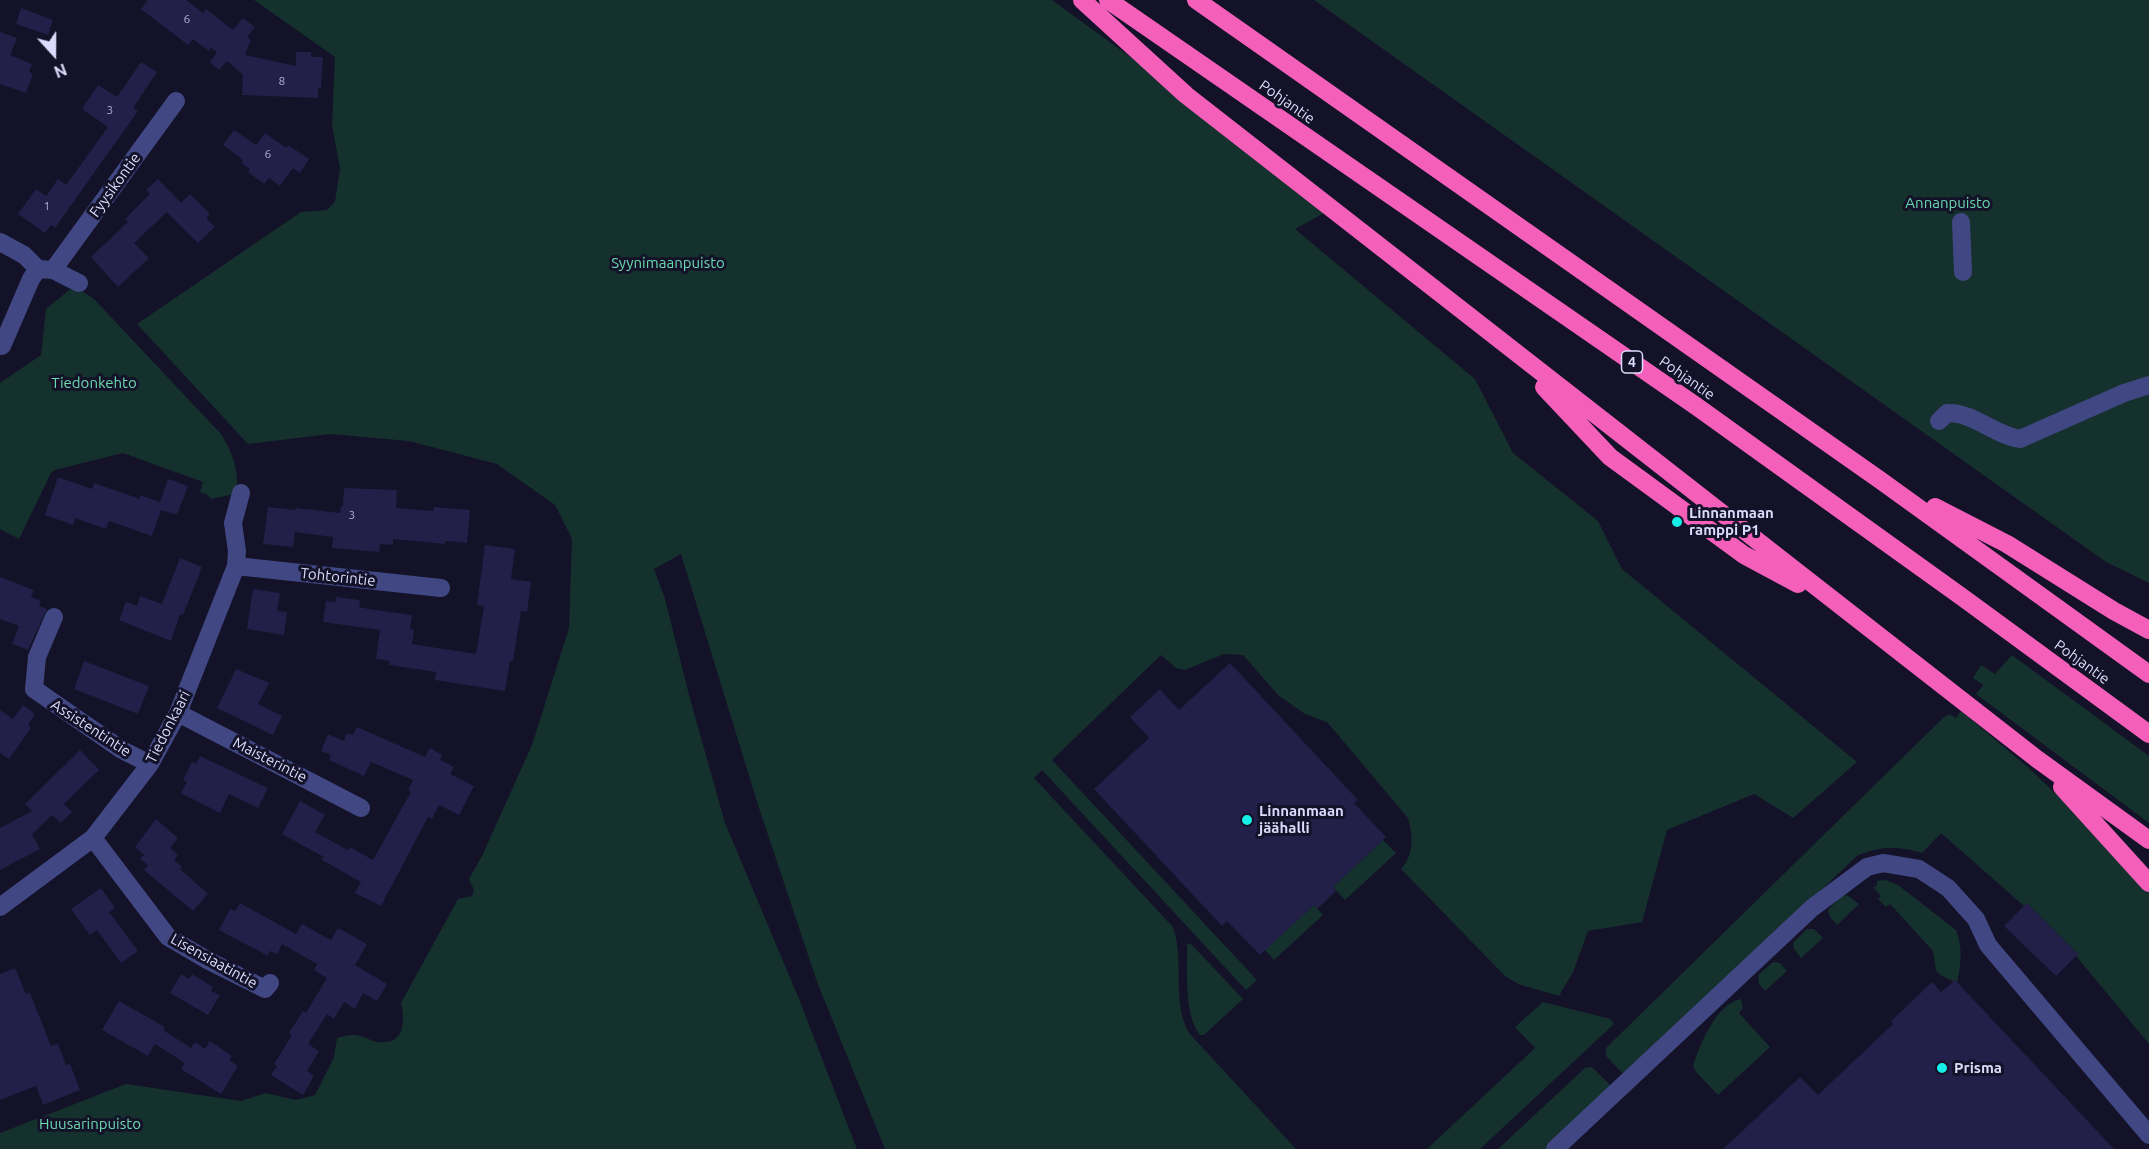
<!DOCTYPE html>
<html>
<head>
<meta charset="utf-8">
<style>
	body { margin:0 }
	#map { position:relative; width:2149px; height:1149px; overflow:hidden; background:#131228; font-family:Ubuntu,sans-serif }
	canvas { display:block }
	.north { position:absolute; left:24px; top:24px; width:60px; height:60px; -webkit-text-stroke:4px #131228; paint-order:stroke; rotate:159deg; font-size:16px; font-weight:700; line-height:24px; text-align:center; color:#dbdcfd }
	.north::after { content:''; display:block; margin:auto; width:21px; height:27px; background:#dbdcfd; clip-path:polygon(50% 0,100% 100%,50% 72%,0 100%) }
</style>
</head>
<body>
<div id="map">
<canvas width="2149" height="1149"></canvas>
<div class="north">N</div>
</div>
<script>
const g = document.querySelector('canvas').getContext('2d');
g.lineJoin = 'round';
function fill(path, color) { g.fillStyle = color; g.fill(path, 'evenodd'); }
function stroke(path, color, width, dash) { g.strokeStyle = color; g.lineWidth = width; g.lineCap = dash ? 'butt' : 'round'; g.setLineDash(dash || []); g.stroke(path); }
function write(font, color, halo, rows, align = 'center') {
  g.font = font + ' Ubuntu,sans-serif'; g.lineWidth = 6; g.setLineDash([]); g.textBaseline = 'middle'; g.strokeStyle = halo; g.fillStyle = color; for (const [text, x, y, turn = 0] of rows) {
    g.save(); g.translate(x, y); g.rotate((+turn || 0) * Math.PI / 180); g.textAlign = isNaN(turn) ? turn : align; if (halo) g.strokeText(text, 0, 0); g.fillText(text, 0, 0); g.restore();
  }
}
const green = new Path2D(`
	M254 0H1052L1184 96 1328 211 1295 229 1475 379 1513 453 1598 521 1622 569 1857 762 1793 818 1754 794 1667 830 1642 922 1588 931 1573 972 1559 996 1518 984 1505 976 1401 869C1414 855 1413 836 1408 818L1327 722 1305 714 1278 695 1243 655 1224 654 1185 670 1176 668 1161 655 1052 760 1257 980 1246 990 1042 770 1034 778 1173 927C1185 961 1171 1001 1189 1033L1296 1149H885L817 982 758 805 681 554 654 569 665 599 689 695 725 823 799 999 857 1149H0V1133L126 1084 241 1101 266 1093 296 1100 315 1095 334 1057 337 1038C343 1037 350 1034 356 1035 363 1036 371 1041 378 1042 405 1045 405 1022 401 1003L458 899 472 896 474 890 469 879 482 856 532 745 569 628 572 539 555 505 497 464 409 441 330 434 248 444 137 324 301 212 327 210 335 202 340 169 332 125 335 57Z
	M1314 0H2149V583L2106 562Z
	M73 287 80 289 95 300 221 434C232 452 241 473 235 494L211 499 208 495 200 492 203 482 123 453 55 470 51 473 19 539 0 529V383L41 355 46 309Z
	M2012 655 2149 756V823L1976 694 1983 685 1973 678 1981 665 1995 674Z
	M1961 711 2030 769 2066 804 2149 892V1044L2076 956 2078 954 2027 903 2024 906 1941 833 1922 853C1898 846 1879 846 1857 856L1625 1076 1606 1056V1048L1943 718 1949 714 1956 718Z
	M1383 840 1396 853 1345 900 1333 887Z
	M1886 880 1898 885 1956 930C1963 948 1961 964 1957 983L1940 975 1936 970 1933 951 1890 904 1886 907 1878 899 1881 896 1873 887 1877 886V881Z
	M1847 895 1859 904 1837 925 1830 917 1828 910 1841 896Z
	M1314 905 1323 915 1274 960 1265 950Z
	M1807 929H1814L1823 938 1801 958 1794 949 1793 943Z
	M1187 943 1192 945 1243 999 1204 1035H1200C1183 1014 1188 969 1187 943Z
	M1773 962 1780 963 1787 971 1765 991 1759 984 1758 975Z
	M1741 999 1743 1008 1739 1013 1770 1047 1718 1095 1696 1072 1693 1066C1700 1044 1716 1004 1741 999Z
	M1543 1002 1611 1019 1614 1024 1480 1149H1427L1535 1048 1515 1027Z
	M1590 1067 1593 1068 1612 1087 1547 1149H1498L1585 1068Z`);
const building = new Path2D(`
	M148 0H186L203 13 206 9 233 30 243 18 255 27 247 37 251 40 245 55 296 66V52H311V57H323L321 88H318V98L242 95 243 75 227 61 219 70 210 62 217 52 211 48 209 51 193 39 188 45 141 9Z
	M21 8 53 20 48 35 16 24Z
	M0 32 17 38 10 55 32 64 29 72 33 74 26 93 0 84Z
	M141 62 157 72 133 108 138 111 55 228 51 225 45 233 18 214 36 189 46 196 58 179 66 185 108 127 82 109 98 85 117 97Z
	M234 130 256 145 265 133 286 148 288 145 309 159 300 173 293 168 280 186 269 178 264 184 248 172 250 169 241 163 243 160 223 145Z
	M158 179 181 203 190 194 210 214 206 218 215 227 198 243 167 212 134 243 149 258 118 287 91 257 128 222 125 219 150 194 146 190Z
	M58 477 92 489 94 483 140 499V495L160 502 168 479 188 486 177 515 161 510 152 536 109 521 106 529 75 518 73 525 45 515Z
	M344 488 397 490 396 508 433 511 434 507 470 510 467 543 445 541V544L393 539V545L380 544 379 552 332 548 333 537 295 532 293 547 263 544 268 507 296 510V508L340 513 341 506H343Z
	M485 545 515 549 511 579 531 582 527 612 521 611 513 661H510L505 691 435 680 436 672 389 665 390 661 376 659 380 630 323 622 326 601 335 602 336 597 360 600 359 607 369 609 412 615 410 629 414 630 412 644 476 654 484 606 477 605Z
	M180 558 202 567 183 615 180 614 171 641 119 620 126 602 137 606 140 596 162 604Z
	M0 577 34 590 31 597 41 601 39 606 47 609 28 650 12 644 19 626 0 619Z
	M253 589 280 593 277 611 287 612 284 635 247 629Z
	M84 661 149 686 138 714 74 689Z
	M1230 663 1358 800 1354 803 1386 837 1333 887 1336 891 1317 909 1314 905 1260 955 1227 921 1222 926 1094 789 1149 738 1130 717 1160 689 1179 710Z
	M236 669 269 683 258 704 282 716 273 735 217 708Z
	M23 705 35 714 28 725 31 728 9 759 0 753V710L13 719Z
	M357 727 425 757 430 748 442 755 440 760 454 767 450 774 474 786 459 815 439 805 432 819 428 817 381 906 355 893 361 882 322 860 324 857 282 834 300 801 325 815 315 832 348 850 350 847 373 860 411 792 408 790 413 780 371 762 364 776 329 760 331 755 321 751 328 734 344 741 347 733 353 735Z
	M80 750 99 770 64 804 72 812 61 823 52 815 32 834 40 849 0 870V828L32 811 25 804Z
	M200 756 268 788 258 808 229 794 220 813 181 793 187 782 183 780 192 762 196 764Z
	M156 819 178 838 170 848 178 855 174 860 182 867 180 869 208 894 193 911 144 870 148 865 140 859 144 855 135 847Z
	M101 888 115 908 109 912 138 951 121 963 97 930 90 935 71 909Z
	M240 903 296 934 302 924 331 940 338 928 367 944 355 965 387 984 377 1001 363 993 355 1009 344 1002 334 1019 327 1014 308 1044 319 1051 307 1071 314 1076 303 1095 271 1075 277 1066 274 1064 292 1035 289 1033 303 1011 306 1013 327 978 314 970 317 964 282 944 277 954 270 951 268 956 219 930 230 909 235 911Z
	M2027 903 2078 954 2056 976 2004 926Z
	M15 968 26 994 30 993 51 1046 58 1044 66 1065 70 1064 80 1090 43 1105 36 1086 0 1100V974Z
	M181 974 189 979 192 974 213 987 211 991 220 995 208 1015 170 993Z
	M1955 980 2114 1149H1723L1800 1077 1818 1095 1893 1024 1891 1021 1932 982 1941 992Z
	M119 1001 165 1027 163 1030 191 1048 195 1042 205 1049 210 1041 232 1056 229 1060 238 1066 221 1094 181 1069 185 1063 155 1044 148 1056 102 1030Z`);
const minor = new Path2D(`
	M1961 222 1963 272
	M0 242 24 255 38 269 53 270 79 283
	M53 270 176 101
	M2 346 31 279 38 269
	M1939 421 1947 413C1973 412 1994 435 2020 439L2124 393 2149 385
	M236 566 441 588
	M54 617 37 657 34 689 122 750 150 764
	M178 713 361 808
	M93 838 168 937 209 961 265 989 270 983
	M0 907 93 838 150 764 178 713 236 566 237 551 233 523 241 493
	M1555 1149 1812 908 1867 867 1883 863 1919 869 1948 888 1976 919 1988 945 2149 1135`);
const highway = new Path2D(`
	M1082 0 1186 95 2037 759 2149 840
	M1108 0 1696 406 1962 597 2149 734
	M1196 0 1880 480 2149 674
	M1544 387 1610 457 1744 555 1798 584
	M1935 507 2007 544 2114 611 2149 630
	M2062 787 2149 883`);
const markers = [
	[1677,522,6,"#15efe8"],
	[1247,820,6,"#15efe8"],
	[1942,1068,6,"#15efe8"]
];
const numberNames = [
	["6",187,19],
	["8",282,81],
	["3",110,110],
	["6",268,154],
	["1",47,206],
	["3",352,515]
];
const shields = [
	[1632,362,21]
];
const shieldNames = [
	["4",1632,362]
];
const streetNames = [
	["Pohjantie",1287,102,35],
	["Fyysikontie",115,185,-54],
	["Pohjantie",1687,378,35],
	["Tohtorintie",338,577,6],
	["Pohjantie",2082,662,36],
	["Tiedonkaari",168,727,-63],
	["Assistentintie",91,728,33],
	["Maisterintie",270,760,27],
	["Lisensiaatintie",214,961,29]
];
const parkNames = [
	["Annanpuisto",1948,203],
	["Syynimaanpuisto",668,263],
	["Tiedonkehto",94,383],
	["Huusarinpuisto",90,1124]
];
const poiNames = [
	["Linnanmaan",1689,513],
	["ramppi P1",1689,530],
	["Linnanmaan",1259,811],
	["jäähalli",1259,828],
	["Prisma",1954,1068]
];
fill(green, '#15312d');
fill(building, '#221f48');
stroke(minor, '#404783', 18);
stroke(highway, '#f45fba', 18);
for (const [x, y, r, color] of markers) { const dot = new Path2D(); dot.arc(x, y, r, 0, 2 * Math.PI); g.fillStyle = color; g.fill(dot); stroke(dot, '#131228', 2); }
write('12px', '#adadd0', null, numberNames);
for (const [x, y, w] of shields) { const box = new Path2D(); box.roundRect(x - w / 2, y - 11, w, 22, 4.5); g.fillStyle = '#131228'; g.fill(box); stroke(box, '#dbdcfd', 1.5); }
write('bold 14px', '#dbdcfd', null, shieldNames);
write('15px', '#dbdcfd', '#131228', streetNames);
write('15px', '#6bd9af', '#131228', parkNames);
write('bold 15px', '#dbdcfd', '#131228', poiNames, 'left');
</script>
</body>
</html>
